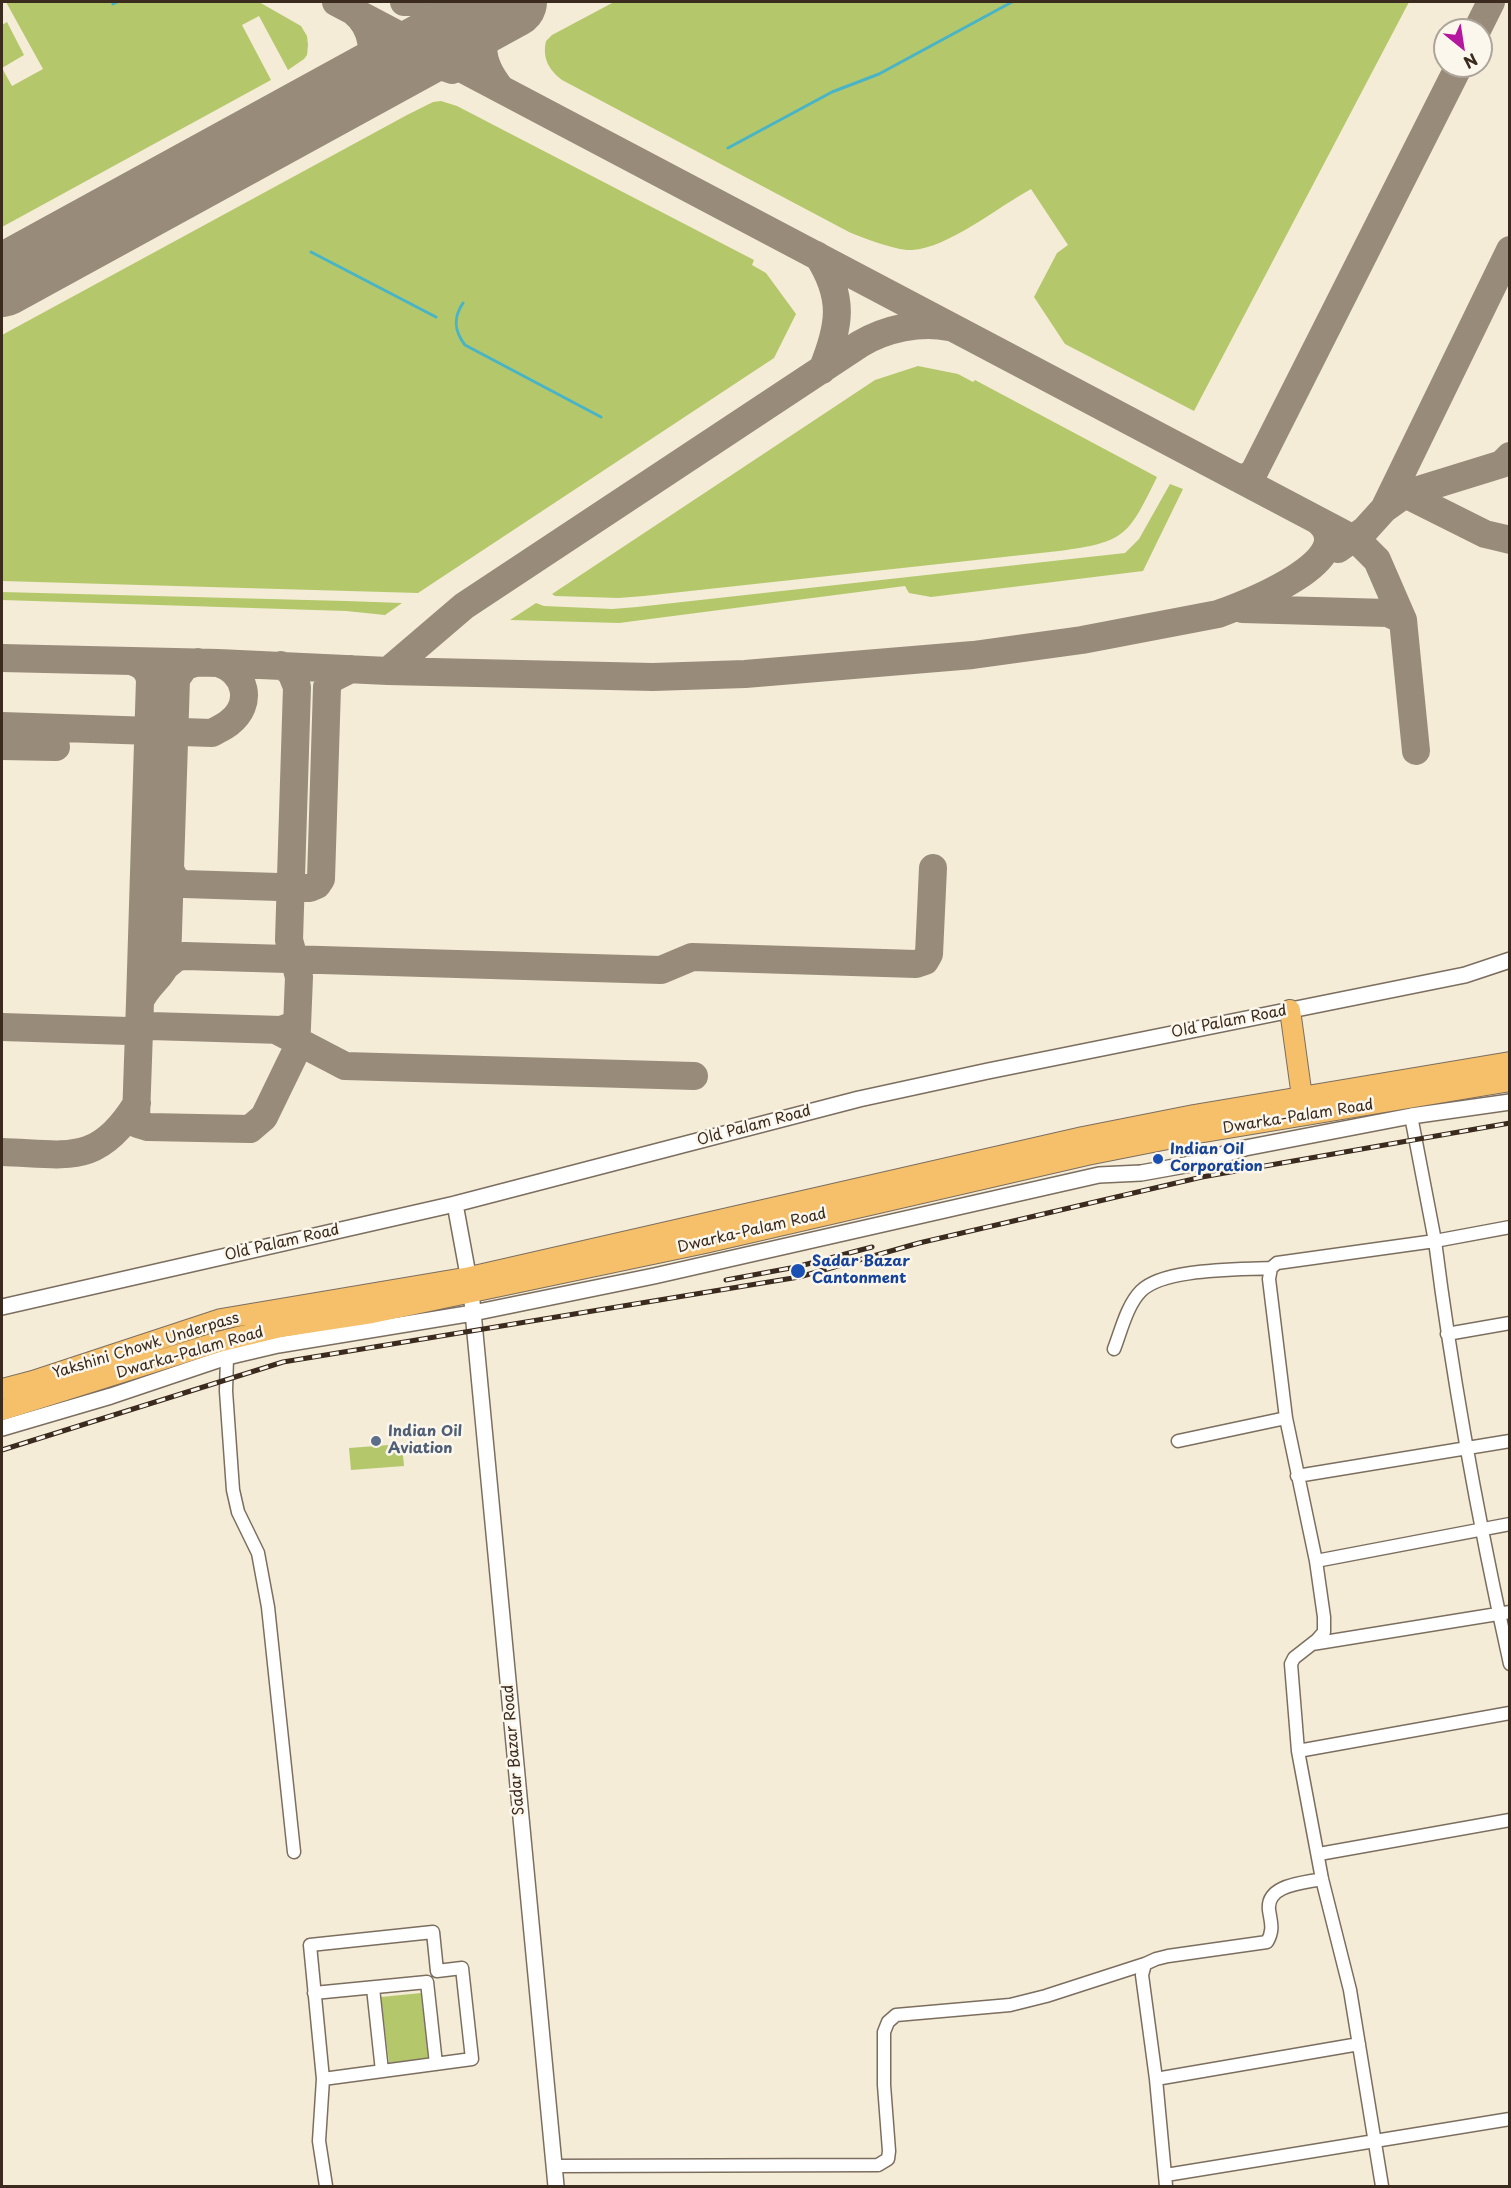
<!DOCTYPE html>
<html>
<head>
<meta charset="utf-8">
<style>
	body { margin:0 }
	#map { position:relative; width:1511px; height:2188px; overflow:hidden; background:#f4ecd7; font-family:"Playpen Sans",sans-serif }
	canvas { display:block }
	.frame { position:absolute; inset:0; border:3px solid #3b2a1e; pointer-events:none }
	.north { position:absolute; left:1433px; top:18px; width:60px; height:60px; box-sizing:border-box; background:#fbf7ec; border:2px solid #aea59a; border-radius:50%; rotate:150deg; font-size:16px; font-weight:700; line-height:24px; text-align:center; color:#3b2a1e }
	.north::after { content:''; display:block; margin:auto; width:21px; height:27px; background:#b5179e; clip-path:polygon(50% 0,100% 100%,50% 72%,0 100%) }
</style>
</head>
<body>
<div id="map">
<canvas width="1511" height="2188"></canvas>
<div class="frame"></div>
<div class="north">N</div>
</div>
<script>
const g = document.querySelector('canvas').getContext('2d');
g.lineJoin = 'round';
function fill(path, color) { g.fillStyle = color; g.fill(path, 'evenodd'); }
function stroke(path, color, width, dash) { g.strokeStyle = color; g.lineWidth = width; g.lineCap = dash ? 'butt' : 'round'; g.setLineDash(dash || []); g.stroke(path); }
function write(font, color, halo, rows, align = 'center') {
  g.font = font + ' "Playpen Sans",sans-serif'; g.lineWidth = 5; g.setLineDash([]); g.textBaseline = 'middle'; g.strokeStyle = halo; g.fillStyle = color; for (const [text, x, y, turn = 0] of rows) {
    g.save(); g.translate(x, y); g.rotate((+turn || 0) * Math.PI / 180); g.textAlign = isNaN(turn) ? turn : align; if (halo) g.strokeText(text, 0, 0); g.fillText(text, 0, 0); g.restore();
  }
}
const green = new Path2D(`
	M6 2H259L301 26 307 36 308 45 307 55 304 59 288 70 259 16 242 25 271 80 2 227V25L7 22 24 55 2 68 12 86 43 69Z
	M614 2H1409L1194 411 1065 344 1034 297 1057 253 1068 245 1031 189C998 207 948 248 912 250 897 251 863 238 849 232L562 80C549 70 542 58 546 41L552 35Z
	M441 101 457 106 754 260 752 265 766 273 796 314 774 358 418 593 2 581V335L407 115 433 102Z
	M918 366 958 374 973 382 975 380 1157 477C1128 536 1126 542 1059 551L644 596 619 598 555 596 552 594 875 380Z
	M1170 484 1183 489 1143 571 931 597 909 593 905 586 619 623 510 620 536 603 544 606 612 609 637 607 1125 553 1139 539Z
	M2 592 346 601 402 603 385 615 346 611 2 600Z
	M402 1444 404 1466 351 1470 349 1448Z
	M421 1993 428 2058 389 2063 381 1997Z`);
const stream = new Path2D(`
	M113 4 117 2
	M728 148 832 92 879 74 1012 2
	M311 252 436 317
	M463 303C453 318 454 331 465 345L601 417`);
const taxiway = new Path2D(`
	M336 2 1359 542 1377 560 1403 620 1416 751
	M404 2H443
	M1477 30 1491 2
	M373 78C400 66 423 59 452 70
	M501 89C476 58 478 35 504 5
	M346 93C352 87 359 82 363 76 378 55 373 27 353 11
	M814 254 818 256C845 298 840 326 822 370
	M1237 478 1247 477 1254 472 1459 66
	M1405 494 1502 464 1510 456
	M1384 509 1405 494 1485 534 1510 540
	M1338 549 1365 530 1384 509 1510 250
	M1242 609 1388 613 1403 620
	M2 658 218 663 388 671 653 677 745 674 973 655 1082 640 1218 614C1243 605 1365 559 1317 520
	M131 661C141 664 147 668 150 679L140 1002
	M198 662 185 666 176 679 167 963C161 978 145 987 140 1002L136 1118 138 1124 148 1127 250 1129 264 1117 296 1051 299 977 289 940 297 687 291 672 281 665
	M388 671 464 606 860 344C885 329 920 321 949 327
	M2 726 212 733C217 730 224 727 229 723 254 704 246 672 218 663
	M2 746 56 747
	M170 869 175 880 184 884 310 888 317 885 321 879 327 687 331 679 351 669
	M166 966 177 957 185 956 661 970 692 957 916 964 925 961 929 954 933 868
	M2 1027 128 1031 151 1026 281 1030 294 1025
	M276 1030 345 1066 694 1076
	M2 1152C67 1154 98 1167 137 1103`);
const runway = new Path2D(`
	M2 281 511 2`);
const minor = new Path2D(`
	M1510 1227 1435 1241C1453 1383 1479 1524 1510 1664
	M1447 1334 1510 1323
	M1114 1349C1121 1331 1127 1305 1141 1291 1164 1268 1239 1270 1271 1268
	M227 1357 226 1391 233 1490 238 1512 258 1553 268 1607 294 1852
	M1178 1441 1286 1418
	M1297 1476 1510 1441
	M1316 1561 1510 1524
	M1312 1644 1510 1612
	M1298 1751 1510 1713
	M1319 1854 1510 1820
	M373 1988 382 2071
	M314 1993 427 1982 436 2064
	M323 2079 472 2059 462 1968 437 1971 433 1932 310 1945 323 2079 319 2141 326 2186
	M1156 2079 1359 2044
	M554 2166 878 2165 888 2159 889 2151 884 2085V2032L888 2022 896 2015 1010 2005 1046 1996 1145 1964
	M1166 2175 1510 2119
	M1166 2186 1156 2079 1142 1975 1145 1964 1156 1959 1168 1956 1267 1942C1274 1930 1271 1923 1269 1910 1266 1884 1305 1883 1322 1879
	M1382 2186 1350 1990 1322 1879 1298 1751 1291 1664 1294 1658 1317 1640 1324 1632V1617L1316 1561 1286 1418 1269 1279 1271 1268 1277 1263 1435 1241 1411 1116`);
const tertiary = new Path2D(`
	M455 1204 471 1291 556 2186
	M2 1307 455 1204 859 1099 988 1071 1465 975 1510 960
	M2 1428 111 1396 227 1357 278 1345 473 1313 654 1276 1099 1175 1141 1173 1191 1164 1245 1148 1411 1116 1510 1102`);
const primary = new Path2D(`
	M1290 1010 1302 1097
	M2 1389 33 1381 221 1319 470 1277 1083 1137 1194 1115 1510 1062
	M2 1410 218 1342 280 1327 372 1313 705 1243 1087 1155 1198 1133 1510 1081`);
const rail = new Path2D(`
	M726 1280 796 1267 872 1247
	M2 1450 283 1362 799 1277 919 1243 1202 1177 1510 1123`);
const markers = [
	[1158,1159,6,"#1a4fb4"],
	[798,1271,8,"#1a4fb4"],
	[376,1441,6,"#5c6f8a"]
];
const streetNames = [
	["Old Palam Road",1229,1022,-11],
	["Dwarka-Palam Road",1298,1117,-9],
	["Old Palam Road",754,1126,-15],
	["Dwarka-Palam Road",752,1231,-13],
	["Old Palam Road",282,1243,-13],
	["Yakshini Chowk Underpass",146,1346,-17],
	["Dwarka-Palam Road",190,1353,-16],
	["Sadar Bazar Road",514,1750,-95]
];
const transitNames = [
	["Indian Oil",1170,1150],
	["Corporation",1170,1167],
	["Sadar Bazar",812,1262],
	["Cantonment",812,1279]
];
const serviceNames = [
	["Indian Oil",388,1432],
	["Aviation",388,1449]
];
fill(green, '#b4c86b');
stroke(stream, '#49b4c6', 3);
stroke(taxiway, '#988b7a', 28);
stroke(runway, '#988b7a', 72);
stroke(minor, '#7c6e5f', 15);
stroke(tertiary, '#7c6e5f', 18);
stroke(primary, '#7c6e5f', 22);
stroke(minor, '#fff', 12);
stroke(tertiary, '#fff', 15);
stroke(primary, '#f6c06b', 20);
stroke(rail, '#3b2a1e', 5);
stroke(rail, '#fbf7ec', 3, [9]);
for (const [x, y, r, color] of markers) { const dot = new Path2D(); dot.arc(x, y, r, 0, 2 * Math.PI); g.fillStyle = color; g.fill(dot); stroke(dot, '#fbf7ec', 2); }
write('15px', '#3b2a1e', '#fbf7ec', streetNames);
write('bold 15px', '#164399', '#fbf7ec', transitNames, 'left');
write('bold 15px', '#4e5e75', '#fbf7ec', serviceNames, 'left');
</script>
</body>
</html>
